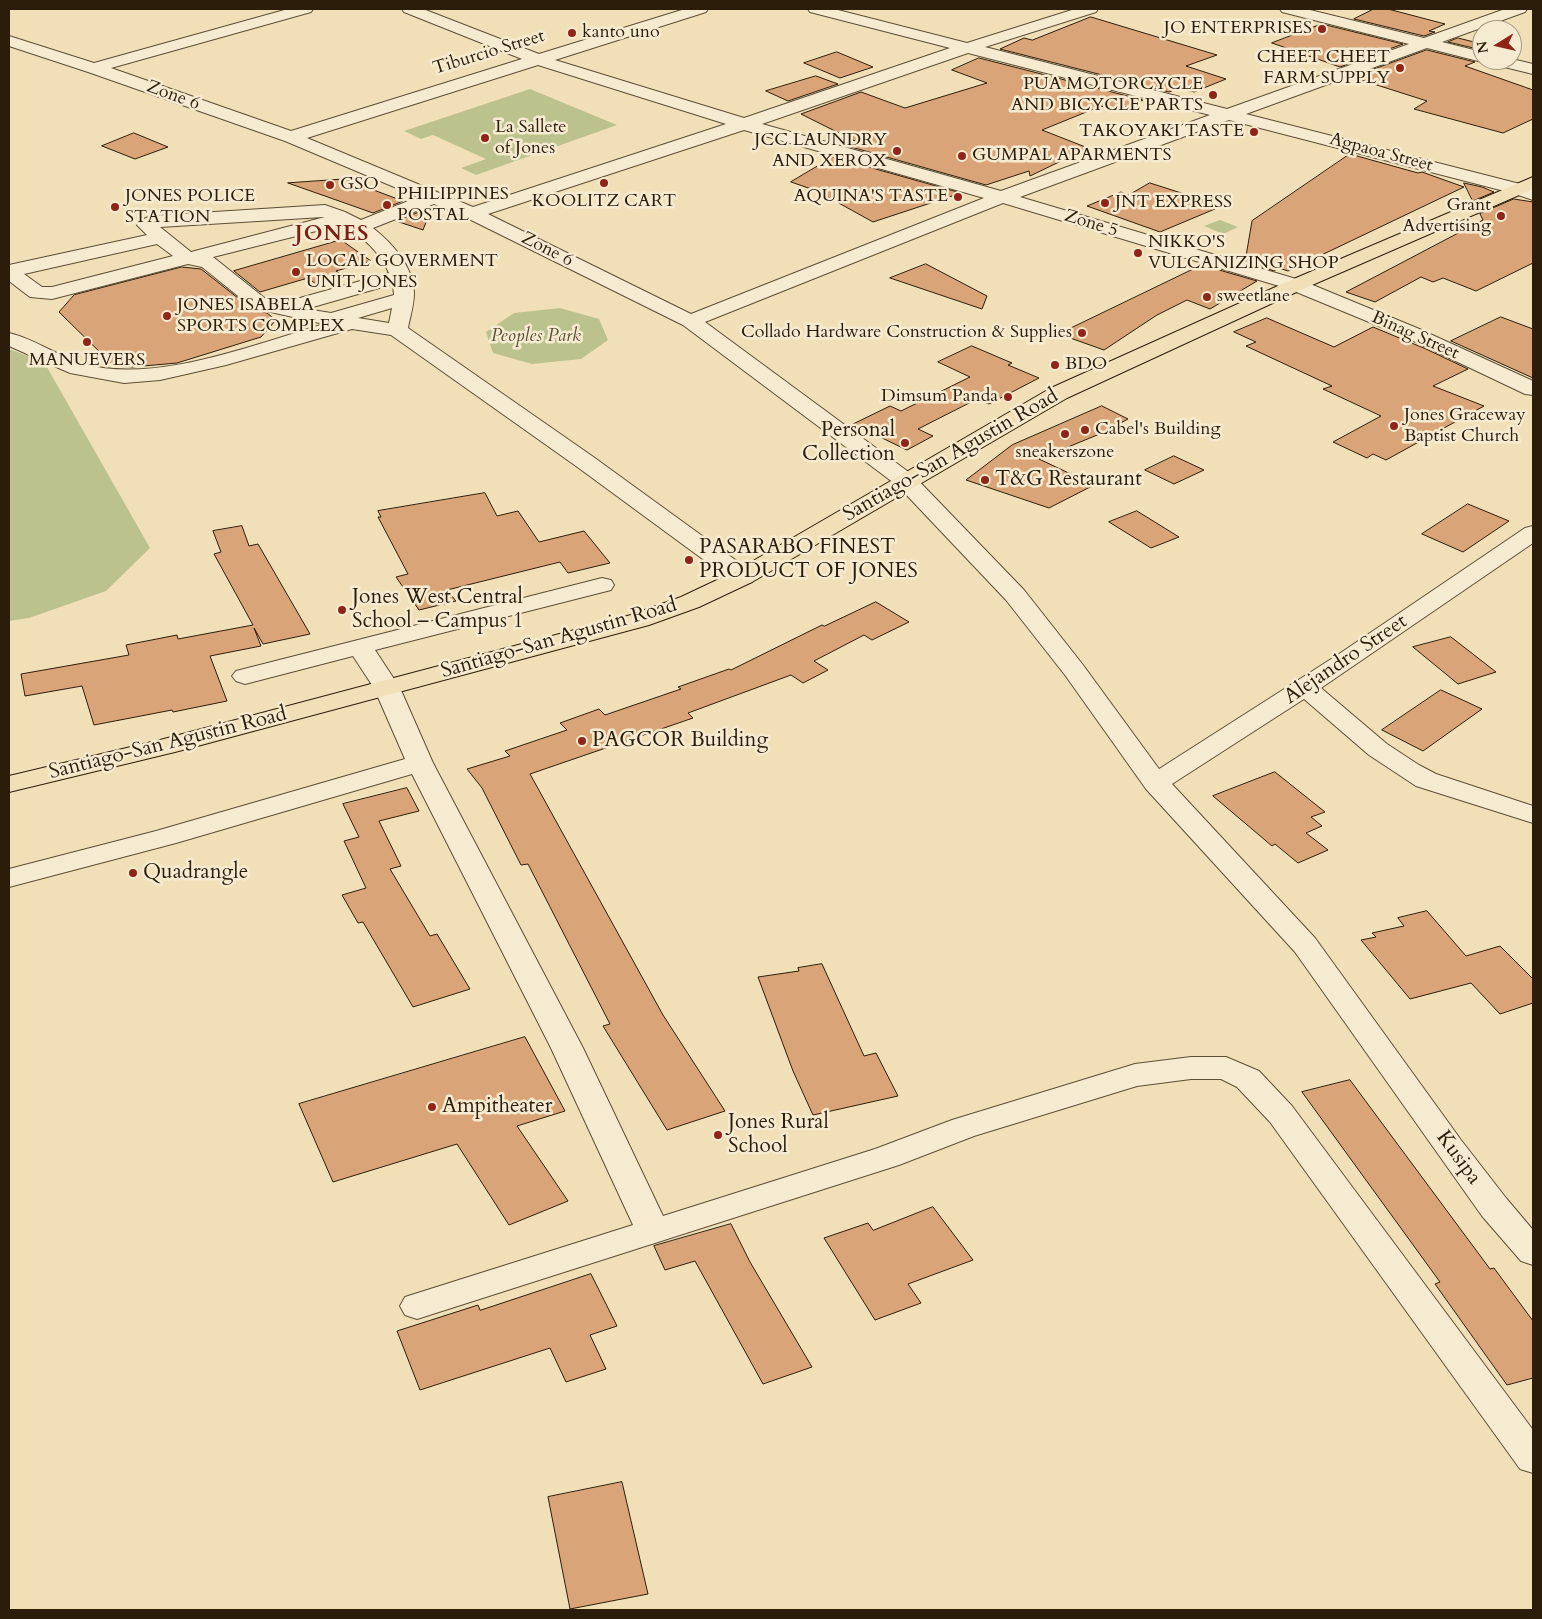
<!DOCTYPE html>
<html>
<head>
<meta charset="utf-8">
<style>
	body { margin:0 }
	#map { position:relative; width:1542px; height:1619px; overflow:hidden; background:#f1e0b7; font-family:Cardo,serif }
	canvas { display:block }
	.frame { position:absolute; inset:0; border:10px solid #2c1d0b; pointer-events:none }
	.north { position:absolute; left:1472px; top:20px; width:50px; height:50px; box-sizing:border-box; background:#f6ebd0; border:1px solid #a59981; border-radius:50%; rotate:261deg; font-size:14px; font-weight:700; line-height:20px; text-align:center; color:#2c1d0b }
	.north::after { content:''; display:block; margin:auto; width:18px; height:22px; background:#8f2418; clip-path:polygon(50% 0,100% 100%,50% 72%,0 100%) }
</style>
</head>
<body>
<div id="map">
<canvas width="1542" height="1619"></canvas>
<div class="frame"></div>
<div class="north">N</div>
</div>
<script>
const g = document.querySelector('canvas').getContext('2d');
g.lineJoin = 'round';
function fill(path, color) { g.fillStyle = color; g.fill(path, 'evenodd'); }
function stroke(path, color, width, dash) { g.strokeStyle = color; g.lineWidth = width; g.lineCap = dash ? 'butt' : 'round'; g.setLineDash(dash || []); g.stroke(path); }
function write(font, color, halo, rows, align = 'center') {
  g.font = font + ' Cardo,serif'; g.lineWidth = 5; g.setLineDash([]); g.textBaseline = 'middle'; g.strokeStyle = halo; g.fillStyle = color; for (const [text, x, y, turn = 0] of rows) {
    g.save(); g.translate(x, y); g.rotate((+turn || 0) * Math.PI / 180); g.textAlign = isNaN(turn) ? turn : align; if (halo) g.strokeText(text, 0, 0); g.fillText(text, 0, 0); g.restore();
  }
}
const green = new Path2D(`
	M530 89 617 125 476 175 461 168 486 159 433 135 421 139 404 131Z
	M1220 220 1238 227 1223 234 1204 226Z
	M560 308 599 319 608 340 581 359 532 364 493 353 486 332 514 313Z
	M9 349 44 362 150 548 106 591 29 618 9 621Z`);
const building = new Path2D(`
	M1374 9H1388L1445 24 1429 31 1435 32 1424 36 1354 19Z
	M1091 17 1217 55 1186 66 1226 79 1194 92 1179 88 1169 92 1000 49 1024 38 1032 40Z
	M1322 24 1403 44 1340 67 1272 43Z
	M1458 38 1482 44V50L1448 42Z
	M1427 50 1475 62 1465 66 1533 90V119L1503 133 1414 109 1427 101 1358 79 1366 76 1361 74Z
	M837 52 873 67 840 78 804 63Z
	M979 58 1143 100 1116 111 1101 106 1042 130 1088 148 1030 176 1029 171 986 185 851 147 859 143 801 114 861 92 905 108 987 83 952 70Z
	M816 76 838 84 788 101 766 91Z
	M134 133 168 147 135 159 102 146Z
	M1350 154 1418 173 1422 172 1464 187 1288 271 1279 268 1274 271 1245 262 1252 221Z
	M833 157 961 193 873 222 817 191 791 182Z
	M346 179 371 189 403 201 373 213 288 183Z
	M1150 183 1222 206 1160 232 1087 206 1121 192 1128 195Z
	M1464 183 1482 187 1494 192 1473 201Z
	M1514 199 1533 202V263L1476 291 1443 278 1433 282 1421 277 1375 302 1346 292 1483 220 1480 214Z
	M425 210 430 212 423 230 396 221Z
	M341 240 371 261 336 271 345 277 317 285 308 278 260 292 234 271Z
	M926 264 987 296 982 309 890 278Z
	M1202 265 1257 281 1210 309 1187 300 1157 315 1104 350 1059 334Z
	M182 267 201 269 252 309 267 313 276 320 261 337 177 363 132 367 114 366 59 312 74 295Z
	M1501 317 1533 329V378L1451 341Z
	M1267 318 1334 347 1373 327 1426 349 1468 369 1433 386 1484 406 1386 460 1373 454 1367 458 1333 442 1381 416 1323 389 1332 386 1246 346 1256 342 1234 332Z
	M972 346 1012 363 1008 365 1039 378 989 404 977 399 918 429 933 436 907 450 853 424 890 406 901 411 970 377 938 362Z
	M1102 406 1128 419 1102 433 1039 459 1094 485 1049 508 966 480 1012 445Z
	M1174 456 1204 470 1174 484 1145 470Z
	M485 493 497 516 518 511 539 542 584 531 610 563 568 573 560 562 447 590 456 601 419 610 396 577 408 574 378 517H381L378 511Z
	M1468 504 1509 521 1463 552 1422 534Z
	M1137 511 1179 537 1151 548 1109 522Z
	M242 526 249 546 258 544 310 634 263 644 254 628 261 646 210 656 227 701 173 712 172 710 94 725 82 686 25 696 21 674 129 655 126 645 177 635 178 639 253 625 214 554 221 552 213 531Z
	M876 602 909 622 872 640 864 635 814 661 828 670 803 683 791 675 688 713 693 718 530 774 663 1015 725 1111 667 1130 603 1026 610 1024 528 864 521 865 482 788 467 769 510 756 505 751 567 730 560 723 599 709 605 715 681 689 678 687 729 669 731 670 822 625 824 626Z
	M1451 637 1496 672 1458 684 1413 647Z
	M1441 690 1482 709 1423 751 1382 730Z
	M1275 772 1325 812 1311 817 1322 826 1306 833 1328 850 1298 863 1275 844 1272 846 1213 796Z
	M407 788 419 811 379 821 401 866 390 869 430 936 437 934 470 989 413 1007 363 922 358 923 342 895 366 888 344 841 359 837 343 804Z
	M1427 911 1466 956 1500 946 1533 979V1003L1500 1014 1471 983 1410 999 1361 940 1376 937 1372 933 1404 926 1398 918Z
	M822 964 864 1056 876 1053 898 1096 813 1115 793 1071 758 977 799 971 798 968Z
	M525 1037 565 1111 517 1126 568 1201 509 1225 457 1144 333 1182 299 1104Z
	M1350 1080 1490 1269 1494 1268 1533 1321V1378L1507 1385 1435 1284 1440 1282 1302 1092Z
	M933 1207 973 1260 908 1284 921 1303 875 1320 824 1238 868 1223 873 1230Z
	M731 1224 750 1262 812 1367 763 1384 695 1261 665 1270 654 1246Z
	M591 1274 617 1326 590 1335 606 1369 566 1382 550 1348 420 1390 397 1331 478 1305 480 1310Z
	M622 1482 648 1594 570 1609 548 1497Z`);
const minor = new Path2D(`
	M288 9H313L311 12 111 68 291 131 522 59 404 12 402 9H423L539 54 685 9H708L706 12 555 60 744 118 950 48 810 12 808 9H834L967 43 1075 9H1098L1096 12 985 47 1227 109 1409 44 1282 12 1280 9H1306L1424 38 1505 9H1527L1525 12 1442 42 1482 52V60L1512 59 1533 64V74L1488 63 1486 61 1482 62 1427 48 1246 114 1524 185 1533 189V200L1512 193 1229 120 1020 197 1303 281 1417 328 1533 381V395L1525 394 1403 336 1289 289 1003 203 705 322 914 476 1024 590 1083 665 1159 769 1339 654 1525 528 1533 526V543L1321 688 1387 744 1419 765 1436 774 1533 806V823L1416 786 1369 755 1304 699 1172 784 1315 938 1461 1140 1506 1198 1533 1230V1265L1521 1261 1482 1216 1295 952 1146 789 1065 675 1006 600 898 486 683 325 465 217 434 204 373 228C392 243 414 267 414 293 414 305 410 317 408 328L592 456 752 572 755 577 752 582 743 584 734 582 576 466 391 335 352 329 226 365 160 380 124 383 70 373 9 346V333C35 339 57 356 83 364 155 384 253 345 324 324L253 308 202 267 188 264 52 299 30 297 9 281V265L147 235 137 225 139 221 151 216 325 205 345 212 361 220 418 197 285 141 88 72 9 46V36L94 63ZM968 53 1210 115 1001 191 762 124ZM538 65 726 124 473 207 307 138ZM744 130 984 198 691 314 488 214ZM323 217H325L191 252 160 227ZM338 223C360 234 379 250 389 273L282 303 267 300 213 257 336 226ZM157 244 173 256 52 287H42L24 274ZM393 284 394 295 331 313 306 309ZM392 308 389 323 358 318Z
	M602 578 611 580 614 585 611 590 375 650 400 688 433 763 583 1048 663 1216 875 1149 952 1120 1135 1064 1191 1057H1226L1259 1071 1292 1106 1533 1430V1473L1520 1469 1270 1122 1237 1087 1221 1079H1191L1137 1086 974 1136 899 1165 417 1319 405 1315 400 1306 405 1297 633 1225 551 1048 412 774 176 843 9 887V869L156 831 405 759 374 688 353 656 245 684 236 681 232 676 236 671Z`);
const major = new Path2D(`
	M1533 177V189L1303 289 1067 398 752 582 699 607 649 625 175 752 9 792V776L160 740 631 615 681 597 734 572 1051 388 1289 281Z`);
const markers = [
	[1322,29,5,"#8f2418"],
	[572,33,5,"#8f2418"],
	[1400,68,5,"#8f2418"],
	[1213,95,5,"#8f2418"],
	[1254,132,5,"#8f2418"],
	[485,138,5,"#8f2418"],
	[897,151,5,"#8f2418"],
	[962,156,5,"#8f2418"],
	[604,183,5,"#8f2418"],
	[330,185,5,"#8f2418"],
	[958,197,5,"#8f2418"],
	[1105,203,5,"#8f2418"],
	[387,205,5,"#8f2418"],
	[115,207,5,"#8f2418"],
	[1501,216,5,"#8f2418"],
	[1138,253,5,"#8f2418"],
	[296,272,5,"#8f2418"],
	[1207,297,5,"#8f2418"],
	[167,316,5,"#8f2418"],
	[1082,333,5,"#8f2418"],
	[87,342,5,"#8f2418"],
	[1055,365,5,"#8f2418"],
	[1008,397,5,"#8f2418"],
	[1394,426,5,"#8f2418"],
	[1085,430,5,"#8f2418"],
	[1065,434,5,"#8f2418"],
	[905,443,5,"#8f2418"],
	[985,480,5,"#8f2418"],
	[689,560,5,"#8f2418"],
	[342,610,5,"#8f2418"],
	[582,741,5,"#8f2418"],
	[133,873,5,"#8f2418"],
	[432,1107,5,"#8f2418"],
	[718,1135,5,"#8f2418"]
];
const farPoinames = [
	["JO ENTERPRISES",1312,29,"right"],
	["kanto uno",582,33],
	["CHEET CHEET",1390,58,"right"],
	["FARM SUPPLY",1390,79,"right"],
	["PUA MOTORCYCLE",1203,85,"right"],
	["AND BICYCLE PARTS",1203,106,"right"],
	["La Sallete",495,128],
	["of Jones",495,149],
	["TAKOYAKI TASTE",1244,132,"right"],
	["JCC LAUNDRY",887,141,"right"],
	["AND XEROX",887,162,"right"],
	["GUMPAL APARMENTS",972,156],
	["GSO",340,185],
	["PHILIPPINES",397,195],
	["POSTAL",397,216],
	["JONES POLICE",125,197],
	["STATION",125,218],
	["AQUINA'S TASTE",948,197,"right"],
	["KOOLITZ CART",604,202,"center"],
	["JNT EXPRESS",1115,203],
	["Grant",1491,206,"right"],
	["Advertising",1491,227,"right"],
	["NIKKO'S",1148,243],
	["VULCANIZING SHOP",1148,264],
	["LOCAL GOVERMENT",306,262],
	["UNIT JONES",306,283],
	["sweetlane",1217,297],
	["JONES ISABELA",177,306],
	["SPORTS COMPLEX",177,327],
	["Collado Hardware Construction & Supplies",1072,333,"right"],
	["MANUEVERS",87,361,"center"],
	["BDO",1065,365],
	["Dimsum Panda",998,397,"right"],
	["Jones Graceway",1404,416],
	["Baptist Church",1404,437],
	["Cabel's Building",1095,430],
	["sneakerszone",1065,453,"center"]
];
const farStreetnames = [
	["Tiburcio Street",489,53,-17],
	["Zone 6",173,96,20],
	["Agpaoa Street",1381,153,15],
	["Zone 5",1091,224,17],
	["Zone 6",547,250,27],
	["Binag Street",1415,336,24]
];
const farParknames = [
	["Peoples Park",536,337]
];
const farDistrictnames = [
	["JONES",332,235]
];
const poiNames = [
	["Personal",895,431,"right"],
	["Collection",895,455,"right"],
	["T&G Restaurant",995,480],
	["PASARABO FINEST",699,548],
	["PRODUCT OF JONES",699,572],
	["Jones West Central",352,598],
	["School – Campus 1",352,622],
	["PAGCOR Building",592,741],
	["Quadrangle",143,873],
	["Ampitheater",442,1107],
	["Jones Rural",728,1123],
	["School",728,1147]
];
const streetNames = [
	["Santiago-San Agustin Road",951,456,-30],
	["Santiago-San Agustin Road",559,639,-16],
	["Alejandro Street",1346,660,-34],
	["Santiago-San Agustin Road",168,744,-14],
	["Kusipa",1458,1158,54]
];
fill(green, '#bbc28e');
fill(building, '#d9a477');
stroke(building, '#2c1d0b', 1);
stroke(minor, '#5d4e36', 2);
stroke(major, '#2c1d0b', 2);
fill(minor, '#f6ebd0');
fill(major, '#f1e0b7');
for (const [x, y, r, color] of markers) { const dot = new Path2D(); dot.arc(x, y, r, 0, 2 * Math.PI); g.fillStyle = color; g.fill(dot); stroke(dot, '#f6ebd0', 2); }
write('18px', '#2c1d0b', '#f6ebd0', farPoinames, 'left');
write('18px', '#2c1d0b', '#f6ebd0', farStreetnames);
write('italic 18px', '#574f32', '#f6ebd0', farParknames);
g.letterSpacing = '1px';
write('bold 21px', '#7a1f14', '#f6ebd0', farDistrictnames);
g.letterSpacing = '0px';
write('21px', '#2c1d0b', '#f6ebd0', poiNames, 'left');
write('21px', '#2c1d0b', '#f6ebd0', streetNames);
</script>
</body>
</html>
